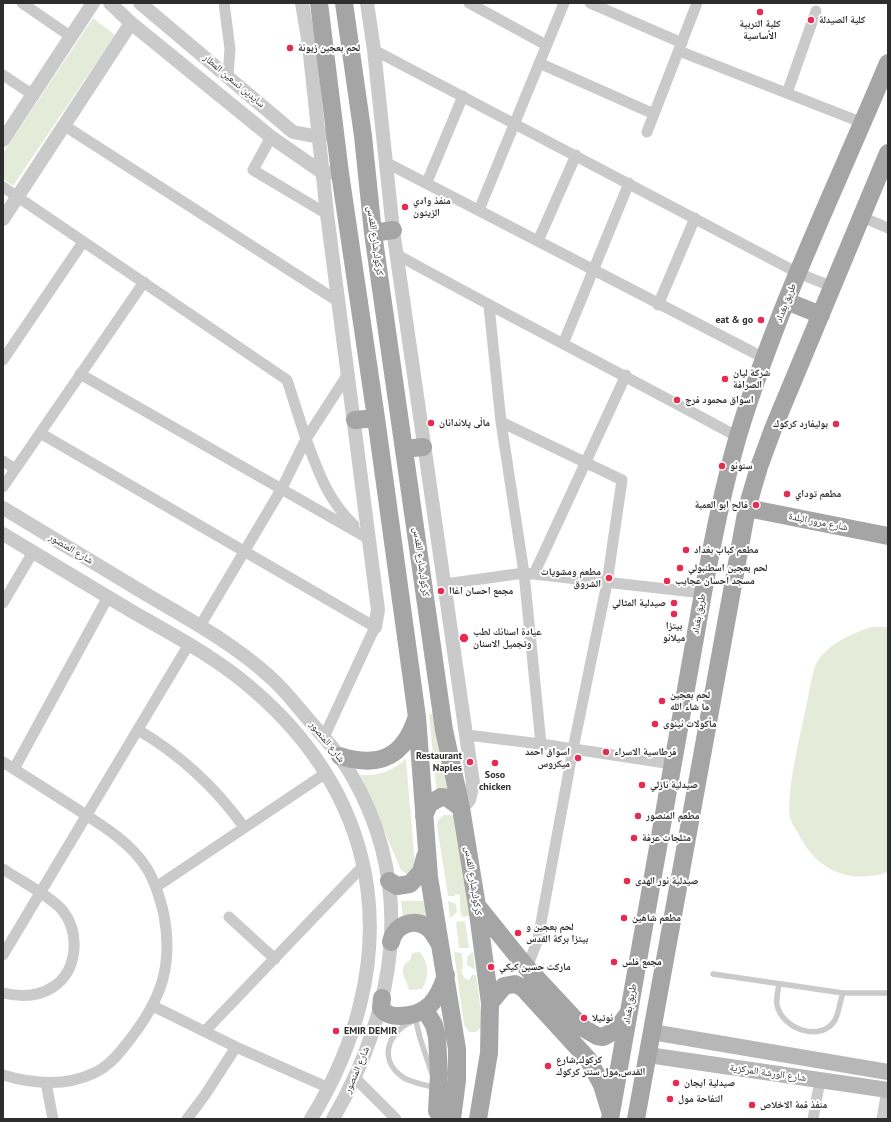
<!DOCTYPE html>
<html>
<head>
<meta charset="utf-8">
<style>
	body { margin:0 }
	#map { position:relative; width:891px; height:1122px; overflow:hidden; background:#fff; font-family:"PT Sans",sans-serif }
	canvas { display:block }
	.frame { position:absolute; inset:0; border:4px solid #2d2d2d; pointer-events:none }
</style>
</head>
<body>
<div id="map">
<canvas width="891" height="1122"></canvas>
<div class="frame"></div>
</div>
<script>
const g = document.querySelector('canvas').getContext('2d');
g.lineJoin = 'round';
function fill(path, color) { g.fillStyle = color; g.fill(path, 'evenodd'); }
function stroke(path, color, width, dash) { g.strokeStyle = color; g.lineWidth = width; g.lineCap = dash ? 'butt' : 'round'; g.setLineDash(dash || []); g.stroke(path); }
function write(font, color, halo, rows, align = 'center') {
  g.font = font + ' "PT Sans","Noto Naskh Arabic",sans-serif'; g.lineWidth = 4; g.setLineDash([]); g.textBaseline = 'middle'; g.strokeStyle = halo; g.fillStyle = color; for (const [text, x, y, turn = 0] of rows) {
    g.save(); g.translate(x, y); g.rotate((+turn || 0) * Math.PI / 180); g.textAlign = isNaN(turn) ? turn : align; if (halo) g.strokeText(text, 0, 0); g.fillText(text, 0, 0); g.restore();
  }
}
const green = new Path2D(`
	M93 18 115 35 13 186 3 179V153Z
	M872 627H888V872C849 885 816 870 798 833 795 828 791 822 790 817 786 794 800 736 805 712 808 701 812 670 817 662 830 643 850 634 872 627Z
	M429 714H438L450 793 437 796Z
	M406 759 415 865 409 873 406 874 401 870 360 775C379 776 392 771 406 759Z
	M444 815H452L455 817 469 898V916L462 917 460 910V895L456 894 454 896H448L437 826 438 820Z
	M401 901H427L428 918 403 919Z
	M448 901 456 904 457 912 450 918Z
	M465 921 469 948H459L456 922Z
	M420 952C429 964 430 975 422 989L410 990C407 987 408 985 406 981 402 973 400 965 410 960L412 953Z
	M454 952 462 953 463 969 461 970 464 978 469 980 472 975H476L483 1026 476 1032H469L464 1025Z
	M472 952H473L475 970 467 965V957Z`);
const service = new Path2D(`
	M713 974 843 993H888
	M779 984C778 990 776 999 777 1005 782 1029 821 1043 835 1020 839 1012 840 1001 843 993
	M415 1017 420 1038 432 1074
	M411 1022C387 1033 378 1061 404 1078 413 1083 426 1085 436 1088`);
const minor = new Path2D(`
	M22 3 70 36
	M224 3 230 49 228 76
	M469 3 546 45
	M590 3 682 43
	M374 50 798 273 833 287
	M679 51 863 123
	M539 63 654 114
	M3 75 33 95
	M787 93 816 11
	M65 126 339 302
	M647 132 697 3
	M271 137 253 170 327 214
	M385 162 764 358
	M427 182 463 96
	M3 187 287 380 306 439 282 488 200 626
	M479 210 564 3
	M862 217 888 228
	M538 241 576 155
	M396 254C509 317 625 375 738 437
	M658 305 695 218
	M489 306 501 422 524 573 541 744
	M563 344 629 183
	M3 360 83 242
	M80 374 369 539
	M348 374 306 439C318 471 328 501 354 525
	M501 422 622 480 607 583 573 749 538 939 527 968
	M40 433 375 627 324 737
	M3 461 15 469
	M3 487 144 282
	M534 574 626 375
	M445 584 524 573 703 593
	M3 603 33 552
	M138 730C181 755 215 787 244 827
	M467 735 541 744 672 764
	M3 762C25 776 47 790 69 804 96 822 128 839 146 867 155 881 160 898 164 915 173 965 162 998 131 1038 121 1051 110 1066 94 1073 65 1087 33 1084 3 1075
	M14 769 108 597
	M3 869C19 880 52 897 63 911 80 933 78 971 53 987 38 997 20 997 3 993
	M156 887 326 773
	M229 917 275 959
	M3 955 189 644
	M153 1006 236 1047 329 1088
	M205 1031 364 865
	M354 1077 396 1119
	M46 1083 53 1119
	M187 1119 205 1095 236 1047
	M813 1119 820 1080
	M882 1119 887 1090`);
const tertiary = new Path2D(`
	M110 3 131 23 271 137 323 173H329
	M140 3 293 132 319 137 326 134
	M302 3 309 45 327 214 378 610 375 627
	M367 3 374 50 393 230 473 783 469 800 461 808
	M3 140 93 3
	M3 219 131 23
	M3 508C52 537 100 567 149 596 190 620 234 644 270 677 284 689 296 705 308 719 324 737 340 755 352 776 417 889 395 1011 333 1119
	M3 534C46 560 89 586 133 612 173 635 215 657 250 687 389 804 404 967 311 1119`);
const secondary = new Path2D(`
	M652 1032 888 1072
	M648 1055 888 1090`);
const primary = new Path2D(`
	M319 3 340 173 376 418 417 717 429 877 457 1049V1080L452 1119
	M344 3 363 136 373 233 444 730 461 808 477 906 490 1003 489 1053 478 1119
	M373 233 393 230
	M786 301 821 315
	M355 420 376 418
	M404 449 423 447
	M747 508 888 536
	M340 756C378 768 403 758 416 719
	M424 816 429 804 441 797 448 798 461 808
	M389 881 397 886 410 884 421 872 425 857
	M478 907 527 968 583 1028 597 1036 603 1037 616 1030 628 1014
	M391 942C394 926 413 917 427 927 433 931 436 938 440 945
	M382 998 381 1008C386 1015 392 1016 400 1016 428 1015 438 1000 446 975
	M490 1003 504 986 515 984 523 988 588 1059 602 1085 610 1111
	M425 1010 434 1025 437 1037 439 1074 437 1111 443 1119
	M610 1119 703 593C713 540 723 488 738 436 777 308 836 187 888 63
	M636 1119 747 508 759 467 773 429 888 153`);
const markers = [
	[760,12,4,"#e82a50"],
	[811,20,4,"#e82a50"],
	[290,48,4,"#e82a50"],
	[405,207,4,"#e82a50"],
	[761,320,4,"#e82a50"],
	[725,379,4,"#e82a50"],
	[677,400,4,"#e82a50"],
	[431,423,4,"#e82a50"],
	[836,424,4,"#e82a50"],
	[722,466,4,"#e82a50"],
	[787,494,4,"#e82a50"],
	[756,505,4,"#e82a50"],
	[686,550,4,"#e82a50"],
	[680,568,4,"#e82a50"],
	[609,578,4,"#e82a50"],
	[667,581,4,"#e82a50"],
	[441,591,4,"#e82a50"],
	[674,603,4,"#e82a50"],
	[674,614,4,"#e82a50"],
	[464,638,5,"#e82a50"],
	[662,701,4,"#e82a50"],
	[655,724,4,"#e82a50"],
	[606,752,4,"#e82a50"],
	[578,758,4,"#e82a50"],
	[470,762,4,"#e82a50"],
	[495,763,4,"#e82a50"],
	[642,785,4,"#e82a50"],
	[638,816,4,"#e82a50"],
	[634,838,4,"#e82a50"],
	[627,881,4,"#e82a50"],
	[624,918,4,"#e82a50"],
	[518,933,4,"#e82a50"],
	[614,962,4,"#e82a50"],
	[491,967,4,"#e82a50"],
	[584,1018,4,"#e82a50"],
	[336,1031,4,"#e82a50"],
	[548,1066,4,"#e82a50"],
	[676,1083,4,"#e82a50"],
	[670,1099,4,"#e82a50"],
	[752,1105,4,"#e82a50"]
];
const poiNames = [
	["كلية الصيدلة",819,20],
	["كلية التربية",760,24,"center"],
	["الأساسية",760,36,"center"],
	["لحم بعجين زيونة",298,48],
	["منفذ وادي",413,201],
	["الزيتون",413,213],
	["eat & go",753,320,"right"],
	["شركة ليان",733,373],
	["الصرافة",733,385],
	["اسواق محمود فرج",685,400],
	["ماڵی پلاندانان",439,423],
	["بوليفارد كركوك",828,424,"right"],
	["سنونو",730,466],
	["مطعم توداي",795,494],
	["فالح ابو العمبة",748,505,"right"],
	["مطعم كباب بغداد",694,550],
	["لحم بعجين اسطنبولي",688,568],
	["مطعم ومشويات",601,572,"right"],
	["الشروق",601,584,"right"],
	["مسجد احسان عجايب",675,581],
	["مجمع احسان اغاا",449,591],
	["صيدلية المثالي",666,603,"right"],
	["بيتزا",674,626,"center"],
	["ميلانو",674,638,"center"],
	["عيادة اسنانك لطب",473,632],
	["وتجميل الاسنان",473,644],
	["لحم بعجين",670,695],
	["ما شاء الله",670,707],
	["مأكولات نينوى",663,724],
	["اسواق احمد",570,752,"right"],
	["ميكروس",570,764,"right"],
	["قرطاسية الاسراء",614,752],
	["Restaurant",462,756,"right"],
	["Naples",462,768,"right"],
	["Soso",495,775,"center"],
	["chicken",495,787,"center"],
	["صيدلية نازلي",650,785],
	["مطعم المنصور",646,816],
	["مثلجات عرفة",642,838],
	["صيدلية نور الهدى",635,881],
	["مطعم شاهين",632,918],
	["لحم بعجين و",526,927],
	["بيتزا بركة القدس",526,939],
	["مجمع فلس",622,962],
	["ماركت حسين كيكي",499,967],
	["نوتيلا",592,1018],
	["EMIR DEMIR",344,1031],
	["كركوك,شارع",556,1060],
	["القدس,مول سنتر كركوك",556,1072],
	["صيدلية ايجان",684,1083],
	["التفاحة مول",678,1099],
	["منفذ قمة الاخلاص",760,1105]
];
const streetNames = [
	["سايدين تسعين المطار",234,81,40],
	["كركوك,شارع القدس",375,241,82],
	["طريق بغداد",786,303,-69],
	["شارع مرور البلدة",818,522,11],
	["شارع المنصور",71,549,31],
	["كركوك,شارع القدس",421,562,82],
	["طريق بغداد",699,614,-80],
	["شارع المنصور",327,742,51],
	["كركوك,شارع القدس",473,881,81],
	["طريق بغداد",630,1004,-80],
	["شارع المنصور",357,1070,-67],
	["شارع الورشة المركزية",768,1073,8]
];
fill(green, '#e5ebd9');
stroke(service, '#cacaca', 5.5);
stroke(minor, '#cacaca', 11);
stroke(tertiary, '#cacaca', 14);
stroke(secondary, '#b7b7b7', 16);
stroke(primary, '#a5a5a5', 18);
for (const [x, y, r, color] of markers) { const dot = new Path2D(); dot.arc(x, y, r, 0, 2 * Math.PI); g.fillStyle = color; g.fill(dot); stroke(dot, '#fff', 1.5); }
write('bold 10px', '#2d2d2d', '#fff', poiNames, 'left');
write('10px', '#2d2d2d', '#fff', streetNames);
</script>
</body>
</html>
